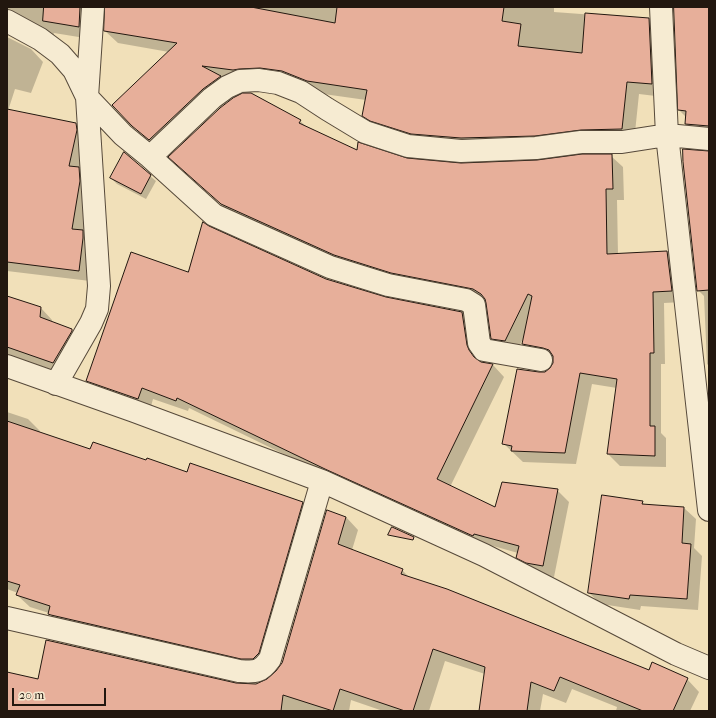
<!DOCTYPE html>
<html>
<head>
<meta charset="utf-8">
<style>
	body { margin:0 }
	#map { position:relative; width:716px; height:718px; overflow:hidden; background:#f1e0b9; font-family:"IM FELL French Canon",serif }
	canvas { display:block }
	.frame { position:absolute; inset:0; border:8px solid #22170f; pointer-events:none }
	.scale { position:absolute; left:12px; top:688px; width:94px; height:18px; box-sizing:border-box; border:2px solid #22170f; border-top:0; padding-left:5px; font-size:12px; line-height:14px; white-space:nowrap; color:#22170f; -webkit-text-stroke:3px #f6ebd2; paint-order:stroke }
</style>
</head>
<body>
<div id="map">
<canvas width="716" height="718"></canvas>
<div class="frame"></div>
<div class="scale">20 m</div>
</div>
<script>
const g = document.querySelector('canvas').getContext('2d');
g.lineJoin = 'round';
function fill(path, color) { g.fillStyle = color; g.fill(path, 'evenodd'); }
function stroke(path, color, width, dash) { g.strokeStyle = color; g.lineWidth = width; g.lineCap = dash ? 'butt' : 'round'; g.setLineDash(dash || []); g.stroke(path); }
const shadow = new Path2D(`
	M7 7H106L101 8 91 39 54 33 53 37 7 33Z
	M107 7H554V12L649 19 661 31 664 97 639 94 634 142 475 151 376 128 363 115 366 100 246 83 163 152 145 138 132 125 169 52 118 43 105 31Z
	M675 7H709V137L698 136 686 124V117L679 110Z
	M7 35V37L31 49 43 62 31 93 15 89 7 114Z
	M300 121 308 128 358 152 406 159 461 164 537 161 611 156 623 167 624 200H617L618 255 667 252 679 264 683 302 664 303 665 364H661V433L666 438V467L620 466 608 454 617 388 592 384 576 464 523 462 503 443 545 373 552 368 554 362V359L535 355 523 344 524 337 516 352 504 350 492 338 487 302 485 301 347 266 234 216 181 168Z
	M76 124 87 135 90 193 84 233 94 242 90 281 7 271V168Z
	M709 152V366L707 364 704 296 698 290Z
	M150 176 156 181 146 199 117 184 111 178Z
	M189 273 326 280 385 298 462 313 474 325 478 357 480 362 493 365 504 377 450 487 496 509 557 490 569 502 554 577 539 574 529 569 518 557V553L486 544 337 480 189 408 188 411 153 399 150 410 99 392 88 381Z
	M7 297 41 308 52 320V323L72 330 83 341 65 374 15 357 12 367 7 366Z
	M7 412 28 419 40 431V433L91 450 147 462 302 502 315 515 267 670 61 626 49 613 30 607 17 595 18 593 7 589Z
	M642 502 645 505 684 508 696 519 694 548 702 556 698 610 641 606 640 610 601 604 589 593Z
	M346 517 358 530 352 550 402 570 410 578 649 671 687 679 699 692 690 711H616L617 707 572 689 566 703 543 694 540 711H480L485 674 445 661 429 711H383L351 700 349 711H7V673L39 680 256 685 268 680 276 673 283 663Z`);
const building = new Path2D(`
	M44 7H80L79 27 43 21Z
	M105 7H251L335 23 337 7H504L502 21 521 24 518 46 582 53 585 13 649 18 652 84 627 82 622 129 581 130 535 136 461 138 411 134 370 121 362 116 367 90 307 81 282 71 260 68 239 69 233 70 202 66 221 76 203 89 149 140 132 126 112 105 177 43 104 31Z
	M674 7H709V126L685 124 686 111 678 110Z
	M243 93H251L301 120 299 123 357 150 358 142 407 158 461 163 537 160 582 154H612L613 189H606L607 254 667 251 672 291 653 292 654 353H650V426H655V456L607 454 617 379 580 373 565 453 511 451 512 446 502 444 517 369 539 372H545L550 368 553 363V356L549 350 543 348 522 344 532 296 528 294 505 341 491 339 486 303 485 299 481 294 473 289 468 288 391 273 334 255 221 204 168 157 220 108 233 98Z
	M7 109 76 123 77 130 69 166 79 167 80 181 72 229 83 230V238L79 271 7 262Z
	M683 149 709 151V290L697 291 683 162Z
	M124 152 151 175 141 194 110 178Z
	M203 222 209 226 326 279 386 297 462 312 467 345 469 350 474 357 481 362 493 364 437 479 495 507 502 482 558 489 543 566 526 563 516 558 519 546 474 534 473 536 325 469 177 398 176 401 142 388 138 399 86 381 131 252 188 272Z
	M7 296 41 307 40 317 72 329V331L53 363 7 347Z
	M7 421 90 449 93 442 146 460 147 458 187 472 190 463 303 502 259 653 253 659H241L51 615 48 614 50 606 16 595 20 585 7 581Z
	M602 495 643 501 642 504 684 507 682 543 691 544 687 599 630 595 629 599 588 593Z
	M327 510 346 517 338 544 403 569 401 574 447 589 649 670 652 662 688 678 673 711H643L560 677 554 691 531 682 527 711H479L485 667 433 649 413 711H405L340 689 333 711 283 695 281 711H7V672L38 679 46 640 236 683 256 684 267 679 276 671 282 663Z
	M392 527 414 537 413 540 388 535Z`);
const street = new Path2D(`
	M661 7 667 135 709 510
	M7 21 40 39 60 54 74 70 87 97 123 135 150 157 212 98 227 87 240 81 258 80 278 83 301 92 327 109 365 132 408 146 461 151 536 148 581 142H622L667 135 709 139
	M150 157 214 215 330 267 388 285 466 300 474 305 479 343 484 350 541 360
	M7 366 134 411 322 481 484 555 676 654 709 668
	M56 384 91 323 97 309 99 286 87 97 93 7
	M7 618 239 671C255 672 260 673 270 659L322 481`);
fill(shadow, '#0003');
fill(building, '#e7af9a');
stroke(building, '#22170f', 1);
stroke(street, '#56493a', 24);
stroke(street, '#f6ebd2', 22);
</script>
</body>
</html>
